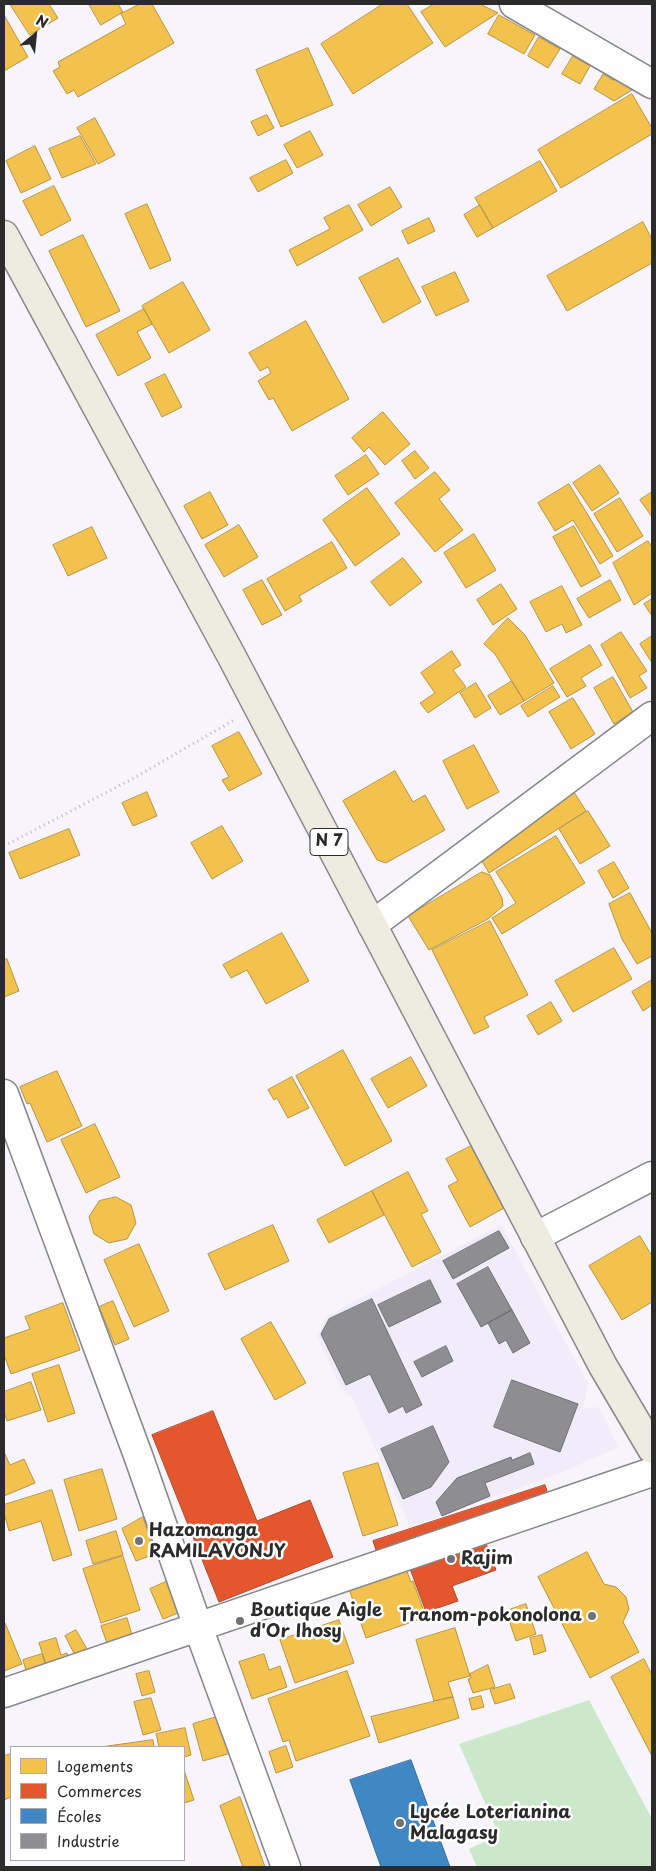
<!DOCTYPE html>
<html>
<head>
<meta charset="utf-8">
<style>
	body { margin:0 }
	#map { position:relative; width:656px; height:1871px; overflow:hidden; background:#f7f5fb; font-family:"Playpen Sans",sans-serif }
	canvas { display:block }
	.frame { position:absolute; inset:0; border:5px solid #2b2b2b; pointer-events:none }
	.legend { position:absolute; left:10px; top:1746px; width:175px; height:115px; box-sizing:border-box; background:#fff; border:1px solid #aaa; margin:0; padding:6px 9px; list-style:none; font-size:15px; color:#2b2b2b }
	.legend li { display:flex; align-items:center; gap:10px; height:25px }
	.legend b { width:25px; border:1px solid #aaa }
	.north { position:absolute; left:10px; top:10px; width:50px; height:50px; -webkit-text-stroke:4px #fff; paint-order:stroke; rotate:28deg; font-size:14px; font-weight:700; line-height:20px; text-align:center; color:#2b2b2b }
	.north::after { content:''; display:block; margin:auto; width:18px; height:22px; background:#2b2b2b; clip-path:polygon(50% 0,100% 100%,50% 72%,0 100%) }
</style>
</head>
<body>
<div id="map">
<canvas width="656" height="1871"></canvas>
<div class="frame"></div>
<ul class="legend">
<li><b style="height:14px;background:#f2c14e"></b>Logements</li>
<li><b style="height:14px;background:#e4572e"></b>Commerces</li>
<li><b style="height:14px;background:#3f88c5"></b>Écoles</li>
<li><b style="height:14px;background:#8d8d92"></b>Industrie</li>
</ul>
<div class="north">N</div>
</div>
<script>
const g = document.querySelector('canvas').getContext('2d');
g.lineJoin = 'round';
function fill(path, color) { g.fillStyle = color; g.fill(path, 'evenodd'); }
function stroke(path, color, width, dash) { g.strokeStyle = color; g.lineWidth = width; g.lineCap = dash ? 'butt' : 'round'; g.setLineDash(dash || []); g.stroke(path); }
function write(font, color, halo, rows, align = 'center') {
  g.font = font + ' "Playpen Sans",sans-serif'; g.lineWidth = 5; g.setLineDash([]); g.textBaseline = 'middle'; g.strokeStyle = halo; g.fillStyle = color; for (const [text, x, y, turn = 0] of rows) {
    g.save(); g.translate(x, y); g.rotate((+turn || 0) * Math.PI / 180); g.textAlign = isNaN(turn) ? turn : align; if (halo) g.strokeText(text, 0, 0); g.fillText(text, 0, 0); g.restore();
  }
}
const built = new Path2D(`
	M501 1225 588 1383 583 1409 599 1407 618 1447 558 1474 410 1527 352 1397 341 1389 317 1336 328 1315Z`);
const green = new Path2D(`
	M589 1700 652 1819V1867H477L469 1849 499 1835 459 1744Z`);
const homes = new Path2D(`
	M10 4H49L58 18 30 35Z
	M89 4H118L123 12 101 25Z
	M140 4H152L174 43 78 97 74 90 67 94 53 71 60 67 58 62 126 24 121 14Z
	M383 4H407L433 43 353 94 321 44Z
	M434 4H480L498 13 445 47 421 12Z
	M4 15 28 57 4 71Z
	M499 15 535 35 524 54 488 34Z
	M539 37 560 49 548 68 528 56Z
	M308 48 333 105 281 127 256 70Z
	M573 56 590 66 580 84 562 74Z
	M618 71 640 85 614 101 594 89 603 74 613 80Z
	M632 94 652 128V134L561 188 538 150Z
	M267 115 274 128 258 136 251 122Z
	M95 118 115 155 98 164 77 128Z
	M310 131 323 155 297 168 284 145Z
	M80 136 96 164 62 178 49 149Z
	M35 146 51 179 21 193 6 161Z
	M286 160 293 173 258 192 250 178Z
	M540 161 557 191 493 228 475 198Z
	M54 186 71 220 41 236 23 201Z
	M390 187 402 207 371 226 358 205Z
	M147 204 171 260 150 269 125 214Z
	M349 205 363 230 297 266 289 250 330 229 324 218Z
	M480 205 493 228 477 237 464 215Z
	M429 218 435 231 408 244 402 231Z
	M643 222 652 239V263L567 311 547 276Z
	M83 235 120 311 86 327 49 251Z
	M398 258 421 302 383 323 359 278Z
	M455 272 469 301 436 316 422 287Z
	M183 282 210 330 169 353 142 306Z
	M144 309 152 324 137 332 151 358 118 376 96 335Z
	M306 321 349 399 292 431 273 398 269 400 258 381 271 373 268 367 260 371 249 353Z
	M165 374 182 407 162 417 145 384Z
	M383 412 410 444 385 465 369 447 364 452 352 438Z
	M415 451 429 468 415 479 402 461Z
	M366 455 379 474 348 495 335 476Z
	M600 465 619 493 592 511 573 483Z
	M435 472 450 490 439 499 463 530 435 552 395 503Z
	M569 484 613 556 600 564 573 520 555 531 538 503Z
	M367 488 400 534 355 566 323 520Z
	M210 492 228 525 202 539 184 506Z
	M652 492V517L640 500Z
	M620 498 643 536 617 552 594 514Z
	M239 525 258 557 224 577 205 545Z
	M574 526 601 576 581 587 553 537Z
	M92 527 107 558 68 576 53 545Z
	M474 534 496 570 466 588 444 553Z
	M648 541 652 547V593L634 605 613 563Z
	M332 542 347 568 299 596 302 601 285 611 267 579Z
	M403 558 422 582 390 606 371 582Z
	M262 580 282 615 262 625 243 590Z
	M610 580 621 600 589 618 577 599Z
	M501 584 517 609 493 625 477 600Z
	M562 586 582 625 566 633 562 624 546 632 530 602Z
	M652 599V616L644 604Z
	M508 618 525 635 554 683 524 701 495 654 484 644Z
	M621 632 647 671 639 676 647 688 630 698 601 645Z
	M652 636V663L640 644Z
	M590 645 602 665 581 678 586 686 567 697 550 669Z
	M452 651 461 665 453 670 466 687 428 713 420 703 435 693 421 673Z
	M613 677 633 712 614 724 594 688Z
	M512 681 524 701 500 715 488 696Z
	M476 683 491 708 475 718 460 693Z
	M553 686 560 697 528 717 521 706Z
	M573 698 595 734 571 749 549 712Z
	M239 732 262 774 229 791 222 780 229 777 212 746Z
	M474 745 499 792 467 809 443 761Z
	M395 771 413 802 425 795 445 830 386 863 377 860 343 801Z
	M147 792 157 816 133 826 122 803Z
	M574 792 586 811 489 873 480 858Z
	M588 811 610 846 580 864 559 829Z
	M222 826 243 861 212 879 191 843Z
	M69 829 80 855 20 879 9 853Z
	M556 836 585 883 502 934 492 918 516 903 496 872Z
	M614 862 629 888 613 898 598 871Z
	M482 872 490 875 502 898 503 906 488 919 429 950 408 916Z
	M630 893 652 933V956L637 964 622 939 609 904Z
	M490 921 528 995 484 1017 489 1027 474 1034 432 950Z
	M282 933 309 981 266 1004 247 970 231 978 223 965Z
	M614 948 632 979 573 1012 555 981Z
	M7 959 19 991 4 997V960Z
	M652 980V1005L643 1011 632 992Z
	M551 1002 562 1021 538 1035 527 1016Z
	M343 1050 392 1141 345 1166 296 1076Z
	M411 1057 427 1086 388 1108 371 1079Z
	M57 1071 82 1126 47 1142 30 1103 27 1104 20 1087Z
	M292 1077 309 1108 288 1118 277 1098 274 1100 268 1090Z
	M95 1124 120 1177 86 1193 61 1140Z
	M471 1146 504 1208 470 1227 448 1186 458 1181 446 1159Z
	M408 1172 428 1211 421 1214 441 1252 412 1267 372 1191Z
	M372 1191 384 1215 329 1243 317 1220Z
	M116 1197 131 1205 136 1223 127 1239 109 1243 94 1234 89 1217 99 1201Z
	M273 1225 289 1261 225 1290 208 1254Z
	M640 1236 652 1256V1302L622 1320 589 1266Z
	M139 1244 169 1311 134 1327 104 1260Z
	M113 1301 129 1339 115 1345 99 1307Z
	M63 1303 80 1350 11 1374 4 1355V1338L30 1329 25 1317Z
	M271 1322 306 1383 275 1400 241 1339Z
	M59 1365 75 1413 48 1422 32 1374Z
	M31 1382 41 1410 7 1421 4 1412V1392Z
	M4 1452 10 1465 24 1459 35 1483 4 1496Z
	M378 1463 398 1525 363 1536 343 1473Z
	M102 1469 117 1519 79 1531 64 1480Z
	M52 1490 72 1555 53 1561 41 1521 9 1531 4 1513V1505Z
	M143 1517 155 1554 136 1561 122 1529Z
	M116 1531 123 1555 93 1564 86 1541Z
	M587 1552 604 1584 616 1587 626 1597 629 1609 623 1622 639 1652 590 1678 538 1577Z
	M123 1556 140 1610 101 1623 83 1569Z
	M406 1569 411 1582 413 1581 426 1617 366 1638 349 1589Z
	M170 1580 183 1611 163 1619 150 1589Z
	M526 1604 536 1634 516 1641 506 1611Z
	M127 1618 133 1638 108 1646 101 1626Z
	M339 1620 354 1663 295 1683 280 1640Z
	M4 1623H5L22 1664 4 1671Z
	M455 1628 470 1676 448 1682 453 1697 434 1701 416 1640Z
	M76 1630 87 1649 75 1655 65 1636Z
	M542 1635 546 1651 534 1655 530 1638Z
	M56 1638 61 1655 67 1653 70 1661 47 1668 39 1643Z
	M42 1654 47 1668 27 1674 23 1660Z
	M264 1654 269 1670 280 1666 287 1687 252 1699 239 1662Z
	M644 1659 652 1675V1756L611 1677Z
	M488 1665 495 1687 473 1693 468 1679 471 1678 470 1674Z
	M149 1671 155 1692 142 1696 136 1674Z
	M347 1671 370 1736 296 1761 289 1740 283 1742 268 1699Z
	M510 1684 515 1698 495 1704 490 1690Z
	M481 1696 484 1707 472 1710 469 1699Z
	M453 1697 459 1718 379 1743 371 1717Z
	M151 1698 161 1730 143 1735 134 1702Z
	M220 1716 231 1753 203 1761 193 1724Z
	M185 1728 191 1755 184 1757V1747H159L156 1734Z
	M153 1740 154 1747H101Z
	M286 1746 293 1767 276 1773 269 1752Z
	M11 1754V1797L4 1800V1756Z
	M184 1770 194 1800 184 1803Z
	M240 1797 265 1867H243L220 1806Z`);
const shops = new Path2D(`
	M213 1411 257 1521 310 1500 333 1557 219 1602 152 1435Z
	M545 1485 549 1497 377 1553 373 1541Z
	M484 1538 496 1570 452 1586 458 1601 426 1612 409 1566Z`);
const schools = new Path2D(`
	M411 1760 450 1867H381L350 1780Z`);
const industry = new Path2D(`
	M499 1231 509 1248 453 1279 443 1261Z
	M488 1267 512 1310 481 1327 457 1284Z
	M430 1280 441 1302 389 1327 378 1305Z
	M372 1299 422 1405 406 1413 403 1406 389 1413 370 1374 346 1385 321 1334 329 1319Z
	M512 1310 530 1343 513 1353 506 1340 499 1344 488 1323Z
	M446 1346 453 1361 422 1377 414 1362Z
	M512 1380 578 1404 560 1452 494 1427Z
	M433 1426 449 1462 431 1487 403 1499 381 1449Z
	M530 1453 534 1464 485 1483 490 1496 442 1516 436 1502 457 1478 511 1457 512 1460Z`);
const path = new Path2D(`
	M4 846 134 778 234 720`);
const minor = new Path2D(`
	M514 4 652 84
	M372 925 652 716
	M4 1094 139 1458 198 1627 286 1867
	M535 1237 652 1176
	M4 1693 652 1472`);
const major = new Path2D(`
	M4 235 232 657 603 1366 652 1449`);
const markers = [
	[139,1541,5,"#727274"],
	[451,1559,5,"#727274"],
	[592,1616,5,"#727274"],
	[240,1621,5,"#727274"],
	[400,1823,5,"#727274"]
];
const shields = [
	[329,842,38]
];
const shieldNames = [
	["N 7",329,842]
];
const poiNames = [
	["Hazomanga",149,1531],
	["RAMILAVONJY",149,1552],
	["Rajim",461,1559],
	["Boutique Aigle",250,1611],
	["d'Or Ihosy",250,1632],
	["Tranom-pokonolona",582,1616,"right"],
	["Lycée Loterianina",410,1813],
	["Malagasy",410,1834]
];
fill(built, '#f1ecfa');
fill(green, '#cbe8ca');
fill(homes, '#f2c14e');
stroke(homes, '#b69444', 1);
fill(shops, '#e4572e');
stroke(shops, '#ac4a2d', 1);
fill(schools, '#3f88c5');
stroke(schools, '#396c97', 1);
fill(industry, '#8d8d92');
stroke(industry, '#707073', 1);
stroke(minor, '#878689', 31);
stroke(major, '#878689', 31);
stroke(path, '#b6b5b6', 3, [1, 4]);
stroke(minor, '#fefefe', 28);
stroke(major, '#eeece1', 28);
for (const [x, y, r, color] of markers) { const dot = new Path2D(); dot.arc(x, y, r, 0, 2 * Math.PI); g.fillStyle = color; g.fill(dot); stroke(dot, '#fff', 2); }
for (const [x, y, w] of shields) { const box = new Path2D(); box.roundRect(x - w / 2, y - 13.5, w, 27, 4); g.fillStyle = '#fff'; g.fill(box); stroke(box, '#2b2b2b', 1); }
write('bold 16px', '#2b2b2b', null, shieldNames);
write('bold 18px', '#2b2b2b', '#fff', poiNames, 'left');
</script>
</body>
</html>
